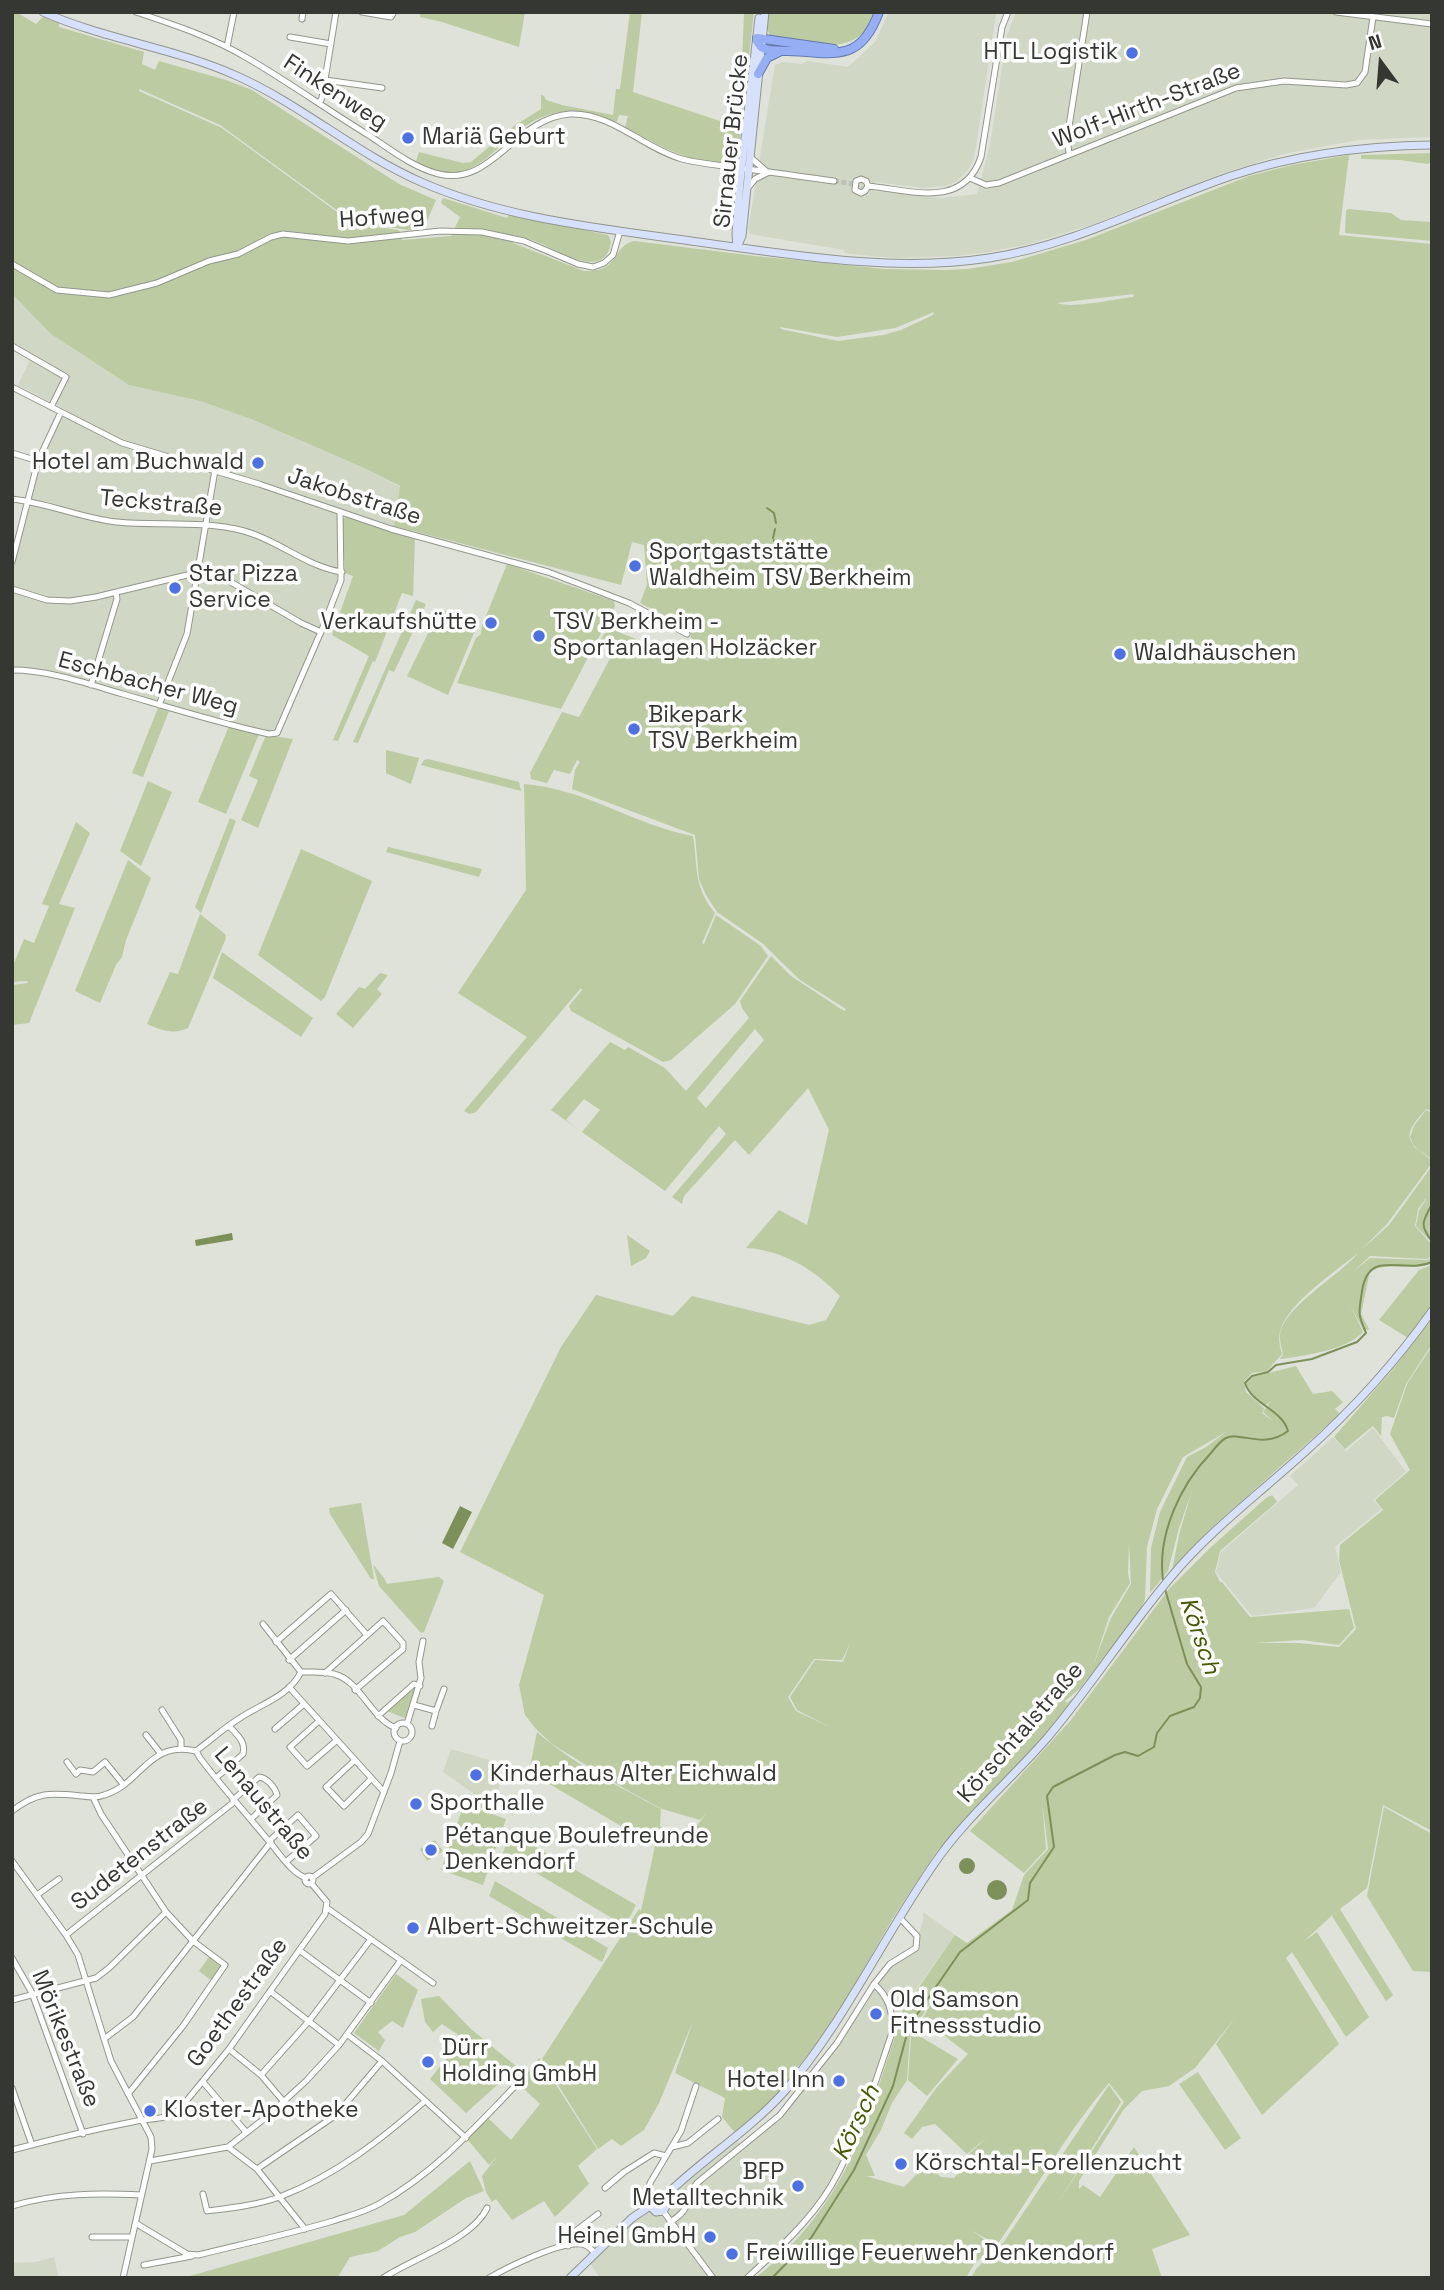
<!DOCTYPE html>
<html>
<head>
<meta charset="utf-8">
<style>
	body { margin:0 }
	#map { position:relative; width:1444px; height:2290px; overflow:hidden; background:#dee2d8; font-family:"Space Grotesk",sans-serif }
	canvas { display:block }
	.frame { position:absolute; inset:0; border:14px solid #353733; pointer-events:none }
	.north { position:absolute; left:1346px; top:28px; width:70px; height:70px; -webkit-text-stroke:5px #fff; paint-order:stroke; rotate:344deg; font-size:19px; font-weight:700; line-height:28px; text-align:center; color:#353733 }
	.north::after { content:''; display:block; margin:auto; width:24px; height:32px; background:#353733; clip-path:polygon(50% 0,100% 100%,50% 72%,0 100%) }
</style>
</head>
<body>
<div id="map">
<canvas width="1444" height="2290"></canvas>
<div class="frame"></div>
<div class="north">N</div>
</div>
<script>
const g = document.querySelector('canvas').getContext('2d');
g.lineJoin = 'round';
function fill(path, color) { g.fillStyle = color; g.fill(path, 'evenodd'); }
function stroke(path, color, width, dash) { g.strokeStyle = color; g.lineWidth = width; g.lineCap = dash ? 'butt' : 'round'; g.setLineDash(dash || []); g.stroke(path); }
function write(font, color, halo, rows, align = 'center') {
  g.font = font + ' "Space Grotesk",sans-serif'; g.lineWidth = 7; g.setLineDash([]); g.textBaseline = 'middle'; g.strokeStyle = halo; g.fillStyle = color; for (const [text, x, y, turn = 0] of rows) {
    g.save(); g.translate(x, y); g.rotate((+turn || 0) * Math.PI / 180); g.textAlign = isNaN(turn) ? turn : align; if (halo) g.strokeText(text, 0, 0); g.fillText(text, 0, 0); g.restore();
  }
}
const built = new Path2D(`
	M889 12H994L996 15 974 159 968 170 956 182 945 186 924 188 875 182 874 191 942 198 977 194 990 145 1007 36 1016 12H1432V137L1358 140 1284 154 1223 173 1091 225 1029 244 989 252 957 256 896 258 860 255 845 253 844 250 750 234 748 230 775 65 782 62 802 64 807 61 848 67 875 42Z
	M12 294 51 334 129 385 200 401 251 419 362 467 400 487 394 526 339 509 337 584 276 729 268 731 199 714 87 681 29 668H12V571L39 467 59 419 66 410 18 385 33 354 12 342Z
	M1373 1428 1406 1472 1373 1500 1381 1509 1335 1547 1341 1572 1314 1608 1252 1616 1216 1572 1221 1552 1298 1485 1290 1476 1333 1437 1346 1451Z
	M451 1749 506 1765 495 1800 473 1793 443 1772Z
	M923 1912 955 1935 900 2012 847 2155 830 2188 784 2245 747 2278H600L588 2260 643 2210H664V2197L736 2138 741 2146 780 2115 837 2043 890 1964 916 1948 919 1932 923 1922Z
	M54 2257 58 2275 56 2278H12V2263L36 2262Z`);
const green = new Path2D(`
	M12 12H16L36 24 43 17 59 23V27L144 52 142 64 155 70 159 61 226 80 252 90 399 184 436 200 424 228 409 230 360 223 349 219 220 125 139 89V91L222 128 352 223 398 230 401 233 402 240 451 236 460 217 441 203 443 198 507 218 509 215 608 235 611 242C606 281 560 252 540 243 531 239 522 237 513 235V243L584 271C622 272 610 247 634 241L755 256 884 269 944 270 968 269 1012 262 1086 240 1249 176 1292 165 1349 155 1339 235 1432 244V1111L1426 1109C1403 1135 1403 1140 1432 1160V1163L1387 1224 1361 1250 1389 1225 1432 1166V1243L1416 1226 1419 1210 1426 1200 1423 1197 1425 1200 1418 1209 1415 1226 1432 1245V1256L1427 1259 1370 1256 1352 1273 1370 1258 1427 1260 1432 1258V1263C1412 1272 1390 1261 1370 1271L1361 1314 1369 1329 1364 1331 1350 1305 1363 1332C1346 1350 1304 1356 1280 1359L1283 1354C1282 1349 1280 1343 1280 1338 1279 1309 1341 1275 1358 1253 1335 1272 1287 1303 1280 1332 1278 1339 1280 1347 1282 1354L1267 1371 1252 1373 1244 1382 1246 1392 1264 1408 1262 1413 1274 1422 1263 1412 1271 1401 1265 1406 1249 1391 1246 1383 1253 1377 1296 1366 1313 1394 1332 1391 1343 1402 1335 1409 1340 1414 1210 1529 1172 1570 1180 1531 1193 1488 1179 1528 1168 1571 1150 1593 1151 1548 1160 1512 1187 1457 1206 1447 1226 1432 1183 1457 1157 1509 1147 1547 1145 1599 1141 1609 1084 1686 1088 1676 1082 1687 1065 1701 1067 1703 1078 1694 1031 1751 937 1851 893 1918 833 2022 773 2100 736 2134 722 2117 725 2098 675 2073 693 2021 659 2103 644 2130 621 2146 612 2139 598 2149 542 2059 639 1909 641 1911 655 1846 529 1772 537 1732C573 1764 618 1786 661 1809L660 1826 683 1842 707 1813 700 1820 662 1809 625 1789 552 1744 536 1729 525 1715 519 1685 544 1595 460 1552 561 1347 596 1295 673 1316 692 1296 809 1325 826 1320 840 1296C815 1270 783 1250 746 1248L779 1210 807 1225 829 1130 808 1088 749 1155 735 1140 734 1141 684 1196 682 1204 672 1197 726 1134 719 1126 665 1191 551 1110 610 1042 625 1050 628 1047 665 1068 686 1091 749 1018 742 1008 740 1001 771 956 791 976 841 1009 845 1011 846 1009 800 980 762 943 717 912 706 895 699 879 695 835 572 789 575 770 580 762 577 760 570 774 554 770 547 783 531 779 530 773 562 712 579 717 614 651 600 641 608 628 664 650 665 647 709 661 707 651 691 638V629L640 603 647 585 644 545 632 542 621 585 394 526 400 486 362 467 251 419 200 401 129 385 51 334 12 294ZM1134 294 1133 297C1114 299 1073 309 1057 303ZM934 312 933 315 901 330 883 335 838 341 781 329 780 327 837 337 895 328ZM755 1029 764 1040 706 1108 697 1098ZM584 1099 600 1110 582 1132 566 1120ZM1129 1542 1131 1584 1111 1618 1093 1666 1109 1617 1130 1583 1128 1573ZM850 1643 843 1662 815 1660 790 1697 797 1710 832 1728 796 1711 788 1697 814 1659 842 1660Z
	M420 12H525L519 47 442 22 420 17Z
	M630 12H642L633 92 735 126 742 66 744 12H754L738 154 732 162C692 165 659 146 625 127L628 116 619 115 617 121 615 122C591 112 567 107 542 117 495 136 475 199 416 161L419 152 463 163 471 162 514 126 541 109V95L544 96 546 100 562 105 613 115 616 89H620Z
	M768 12H874C860 62 806 42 770 36L766 27Z
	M1432 153V161L1428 164 1400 160 1361 159V155Z
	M1348 209 1391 213 1401 220 1432 222V241L1345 233 1346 211Z
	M346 517 415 539 413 596 402 593 375 662 373 661 338 741 333 740 369 656 332 635 353 576 345 573 342 519Z
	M507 564 614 601 615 606 561 709 457 683 476 638 481 634 482 626Z
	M416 600 426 604 394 672 389 670 358 743 353 742Z
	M440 609 476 623V628L448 695 407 676Z
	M158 708 169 711 143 777 132 773Z
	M229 726 259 734 226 814 198 802Z
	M266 735 293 739 258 828 241 820 258 780 249 776Z
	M386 750 419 758 411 784 386 773Z
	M428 759 519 782 521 791 421 765 424 760Z
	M148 781 172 792 141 866 120 851Z
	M524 784C584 788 636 826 693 836 698 867 693 886 715 913L702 943 704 944 716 915 761 946 768 956 735 1004 671 1060 663 1062 571 1011 569 1006 582 990 581 988 476 1112 470 1114 464 1111 527 1037 458 993 526 890Z
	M230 818 236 821 201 913 195 907Z
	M76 822 90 833 59 904 75 908 29 1023 12 1025V985L28 983 27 981 12 982V968L24 939 34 943 49 906 42 904Z
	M388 847 482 869 479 877 386 852Z
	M301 849 372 881 325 997 321 1001 258 955Z
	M128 860 151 878 126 940 122 957 116 965 100 1003 75 991Z
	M200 914 225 934 226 938 188 1028C174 1035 160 1030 147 1024L170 972 178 974Z
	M222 952 313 1018 301 1037 213 978Z
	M380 973 388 975 377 989 382 994 353 1028 336 1014 359 987 365 989Z
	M1426 1110 1432 1113V1159L1414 1147 1410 1137 1414 1126Z
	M627 1235 650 1251 646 1258 631 1266Z
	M1432 1265V1304L1408 1338 1379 1320 1419 1270Z
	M1432 1319V1344L1406 1384 1394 1418 1387 1416 1382 1417 1381 1436 1373 1426 1345 1449 1334 1437 1394 1368Z
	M1432 1346V1831L1383 1805 1367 1888 1340 1909 1393 1995 1386 2001 1332 1916 1338 1910 1303 1942 1317 1932 1369 2017 1346 2037 1292 1952 1286 1958 1339 2044 1262 2115 1216 2044 1236 2017 1195 2068 1169 2086 1142 2091 1124 2109 1079 2181V2189L1083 2185 1100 2197 1134 2147 1190 2235 1152 2249 1162 2278H971L976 2269 1003 2243 1109 2085 1121 2102 1057 2204 1124 2102 1109 2083C1066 2133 1035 2191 997 2245L971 2230 994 2246 974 2264 966 2278H755C798 2245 835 2197 856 2147 873 2108 885 2065 899 2025L901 2013 955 1935 967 1943 1012 1910 1024 1875 1048 1849 1042 1801 1046 1849 1024 1873 970 1831 1071 1720 1169 1589 1209 1549 1266 1498 1272 1495 1277 1502 1220 1551 1215 1572 1220 1582H1222L1250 1617 1349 1609 1354 1628 1339 1645 1302 1640 1254 1643H1299L1339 1647 1356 1629 1339 1560 1340 1545 1383 1510 1375 1500 1410 1470 1390 1434 1407 1384ZM944 1983 911 2037 908 2080 927 2096 958 2059 919 2036 932 2026 968 2054 937 2087 904 2133 912 2139 922 2127 935 2124 967 2154 988 2136 968 2155 972 2159 954 2178 941 2177 926 2165 904 2187 866 2176H875L866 2155 881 2130 892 2103 907 2080 910 2036 915 2026Z
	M361 1503 374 1579H371L330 1514 329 1508Z
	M373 1564 384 1578 387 1584 439 1577 444 1581 424 1632 421 1633 379 1586Z
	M414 1686 417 1687 407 1719 387 1711Z
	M474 1793 495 1801 498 1796 516 1803 513 1815 494 1805 491 1811 470 1804Z
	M464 1804 506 1819 483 1885 441 1870Z
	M1384 1807 1432 1834V1972L1413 1971 1367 1896Z
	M510 1832 636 1905 625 1926 503 1853Z
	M435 1840 443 1851 427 1861 420 1849Z
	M495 1881 608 1948 602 1962 489 1896Z
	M209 1957 222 1966 212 1981 199 1971Z
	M396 1974 418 1990 403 2028 392 2021 378 2032 385 2040 379 2051 354 2033Z
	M439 1996 471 2029 517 2067 466 2113 430 2079 463 2038 442 2024 433 2032 425 2022 421 1999Z
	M539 2058 597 2149 578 2166 589 2184 555 2217 544 2201 512 2220 496 2199 492 2202 486 2192 482 2176 498 2155 489 2165 467 2139 488 2118 511 2140 540 2104 519 2084Z
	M1198 2072 1241 2138 1225 2150 1179 2084Z
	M470 2161 484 2191 466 2198 415 2232 400 2237 378 2251 350 2257 338 2277 183 2278 404 2215Z`);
const water = new Path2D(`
	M232 1233 233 1240 196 1246 195 1240Z
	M460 1506 472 1512 453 1549 442 1543Z
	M959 1866a8 8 0 1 1 16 0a8 8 0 1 1-16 0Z
	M987 1890a10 10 0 1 1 20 0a10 10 0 1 1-20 0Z`);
const stream = new Path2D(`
	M767 508 774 513 776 523
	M773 538 775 529
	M774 541V540
	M1432 1204C1424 1220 1418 1224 1432 1241
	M1163 1580C1157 1535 1180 1485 1211 1453 1215 1448 1220 1441 1226 1438 1241 1431 1263 1450 1288 1431 1282 1409 1252 1405 1245 1383L1252 1376 1268 1372 1276 1365 1312 1359 1357 1342 1366 1333C1357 1312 1359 1313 1362 1291 1369 1247 1403 1275 1432 1262
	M772 2278 811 2238 854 2170 893 2086 909 2026 960 1952 1028 1900 1030 1883 1054 1847 1047 1796 1053 1787 1115 1755 1125 1752 1138 1756 1154 1747 1157 1733 1170 1716 1194 1707 1200 1698 1201 1687 1187 1664 1165 1589`);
const minorTunnel = new Path2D(`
	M834 181 854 184`);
const minor = new Path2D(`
	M136 12C175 25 214 38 249 59 290 83 329 111 370 136 391 150 414 168 439 174 492 187 515 118 570 114 611 112 643 148 682 159 701 164 720 165 739 168 771 172 803 177 834 181
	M362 12 391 17 394 12
	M1336 12 1432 24
	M302 19 303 12
	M290 37 331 44
	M227 47 234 12
	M313 76 325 78
	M325 80 382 88
	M319 103 322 98 336 12
	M1069 153 1067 139 1087 12
	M750 157 766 171
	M970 178 986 185 999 183 1236 88 1284 81 1346 85 1357 83 1365 72 1373 17
	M868 186 865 191 861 193 855 190 856 181 861 179 866 181 868 186C910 190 963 210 981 157L1002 27 1008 12
	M747 189 755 179 769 172
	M12 264 57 290 109 295 157 283 209 261 238 254 271 237 283 234 348 241 440 231 482 232 524 241 578 264 593 267 604 263 613 255 620 231
	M12 346 66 377 51 407
	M12 387 122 443 259 484 391 529 548 572 629 603 687 634
	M12 453 38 461
	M12 499C48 503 81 518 116 522 159 526 201 520 244 531 278 540 307 567 342 572
	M12 562 38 461 61 412
	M12 589 47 600 70 601 96 597 187 575 207 572 222 577 301 623 321 632
	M12 670C49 670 88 684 123 694 171 708 219 723 269 734L277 733 323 627 341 580 340 513
	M91 685 117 599 116 593
	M159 705 187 634 215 470
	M263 1624 301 1672
	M276 1642 331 1594 367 1635
	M289 1660 346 1610
	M301 1672C311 1672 324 1671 334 1674 361 1681 370 1718 396 1728
	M325 1673 383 1621 403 1643V1649L355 1690
	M289 1687 384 1792
	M414 1705 436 1711 444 1689
	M162 1710 181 1740V1748
	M378 1716 414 1684 420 1686
	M319 1721 290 1747 307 1766 336 1741
	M394 1732a9 9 0 1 1 18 0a9 9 0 1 1-18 0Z
	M407 1724 421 1678 419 1662 423 1641
	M432 1726 436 1711
	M275 1729 304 1704
	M146 1735 161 1754
	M196 1751 200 1758C221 1786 245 1812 267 1839 278 1851 290 1872 306 1878
	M354 1761 326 1787 344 1806 371 1779
	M67 1762 76 1774 80 1770 93 1772 105 1762 123 1784
	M216 1778 243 1754C246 1741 237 1735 229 1726
	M93 1797 101 1814 166 1912 193 1941 225 1965 183 2026 128 2094
	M233 1800 259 1777C267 1778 275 1787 277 1795L251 1819
	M12 1811C38 1791 51 1793 82 1796 90 1797 97 1798 104 1795 142 1784 148 1740 196 1751 211 1740 225 1727 240 1718 261 1704 289 1696 301 1672
	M269 1841 298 1815 316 1836 287 1861
	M12 1861 66 1935 78 1955 111 2061 151 2137 152 2149 123 2278
	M305 1880a4 4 0 1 1 8 0a4 4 0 1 1-8 0Z
	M312 1878 361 1842 368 1834 391 1773 400 1741
	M37 1895 59 1879
	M327 1908 433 1983
	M66 1935 234 1802
	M299 1950 371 2003
	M12 1958 32 1993 83 2134
	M270 1991 339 2045
	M12 2000 96 1978 109 1968 166 1912
	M348 2035 382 2061 466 2138
	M104 2039 133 2017 271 1842
	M229 2049 261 2075 284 2102
	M261 2075 309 2021 371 1939
	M203 2082 246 2132
	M12 2088 32 2145
	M228 2147 257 2169 305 2229
	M672 2147 688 2143 718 2119
	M12 2150C53 2139 96 2129 137 2121 152 2118 167 2120 179 2110L229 2049 325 1914 327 1902 311 1883
	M150 2161 228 2147 269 2115 306 2081 339 2045 401 1960
	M257 2169 336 2115 382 2061
	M605 2188 624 2172 654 2153 666 2156
	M203 2194 207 2211C231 2208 259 2205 282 2196 336 2175 382 2139 425 2101
	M653 2197 649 2190 650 2183 681 2131 696 2086
	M12 2206C55 2193 97 2193 141 2195
	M663 2211 713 2278
	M670 2222C692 2209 684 2201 697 2183L780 2115 837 2043 874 1984 890 1964 916 1948 917 1936 899 1917
	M137 2224 187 2254 198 2255C243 2244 289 2234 333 2221 348 2216 365 2212 379 2204 433 2174 474 2129 516 2085
	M92 2237H132
	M568 2246 573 2233 598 2214
	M144 2265 192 2256
	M383 2278C412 2259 473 2239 487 2208
	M489 2278C508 2267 561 2241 581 2244 587 2244 591 2249 595 2253
	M747 2278C777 2251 810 2221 831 2186 859 2138 875 2082 893 2030 892 2011 889 1997 874 1984`);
const secondary = new Path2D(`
	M43 12C106 40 175 48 237 76 302 105 355 153 421 182 506 219 599 228 691 241 788 254 891 273 989 258 1075 245 1149 204 1231 176 1296 154 1363 146 1432 145
	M737 247 742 236 765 12
	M737 247 736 234 740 182 759 18
	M650 2206 653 2197 658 2195 664 2197C702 2159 748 2132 784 2092 844 2023 882 1939 934 1864 966 1817 1011 1780 1048 1737 1092 1685 1128 1628 1171 1577 1210 1530 1260 1493 1305 1452 1352 1410 1395 1363 1432 1311
	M650 2206 656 2212 663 2211 667 2205 664 2197
	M570 2278 632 2218 650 2206`);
const trunk = new Path2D(`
	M757 38 834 49
	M757 41 761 47 768 50C781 51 794 51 807 52 846 56 864 52 879 12
	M758 74 767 58 779 52`);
const markers = [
	[1132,53,7,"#4d71e4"],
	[408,138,7,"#4d71e4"],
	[258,463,7,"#4d71e4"],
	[635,566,7,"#4d71e4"],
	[175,588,7,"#4d71e4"],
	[491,623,7,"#4d71e4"],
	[539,636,7,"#4d71e4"],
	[1120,654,7,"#4d71e4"],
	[634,729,7,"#4d71e4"],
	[476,1775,7,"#4d71e4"],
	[416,1804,7,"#4d71e4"],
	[431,1850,7,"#4d71e4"],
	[413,1928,7,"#4d71e4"],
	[876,2014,7,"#4d71e4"],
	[428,2062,7,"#4d71e4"],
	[839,2081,7,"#4d71e4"],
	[150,2111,7,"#4d71e4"],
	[901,2164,7,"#4d71e4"],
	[798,2186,7,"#4d71e4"],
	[710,2237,7,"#4d71e4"],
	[732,2254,7,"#4d71e4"]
];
const poiNames = [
	["HTL Logistik",1118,53,"right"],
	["Mariä Geburt",422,138],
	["Hotel am Buchwald",244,463,"right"],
	["Sportgaststätte",649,553],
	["Waldheim TSV Berkheim",649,579],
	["Star Pizza",189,575],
	["Service",189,601],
	["Verkaufshütte",477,623,"right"],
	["TSV Berkheim -",553,623],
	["Sportanlagen Holzäcker",553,649],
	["Waldhäuschen",1134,654],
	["Bikepark",648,716],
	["TSV Berkheim",648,742],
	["Kinderhaus Alter Eichwald",490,1775],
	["Sporthalle",430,1804],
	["Pétanque Boulefreunde",445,1837],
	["Denkendorf",445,1863],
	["Albert-Schweitzer-Schule",427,1928],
	["Old Samson",890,2001],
	["Fitnessstudio",890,2027],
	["Dürr",442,2049],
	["Holding GmbH",442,2075],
	["Hotel Inn",825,2081,"right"],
	["Kloster-Apotheke",164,2111],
	["Körschtal-Forellenzucht",915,2164],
	["BFP",784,2173,"right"],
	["Metalltechnik",784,2199,"right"],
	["Heinel GmbH",696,2237,"right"],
	["Freiwillige Feuerwehr Denkendorf",746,2254]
];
const streetNames = [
	["Finkenweg",335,93,33],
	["Wolf-Hirth-Straße",1147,106,-21],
	["Sirnauer Brücke",732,141,-84],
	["Hofweg",382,218,-4],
	["Jakobstraße",354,497,18],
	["Teckstraße",161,504,5],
	["Eschbacher Weg",148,684,15],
	["Körschtalstraße",1021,1733,-49],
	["Lenaustraße",263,1804,50],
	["Sudetenstraße",140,1855,-38],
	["Goethestraße",238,2003,-54],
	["Mörikestraße",65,2039,68]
];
const waterNames = [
	["Körsch",1199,1636,71],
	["Körsch",857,2123,-65]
];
fill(built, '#d0d7c5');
fill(green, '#bccba1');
fill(water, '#7e905a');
stroke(stream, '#7e905a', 2);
stroke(minorTunnel, '#bcc0b7', 5, [5, 2.5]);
stroke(minor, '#92968c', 7);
stroke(secondary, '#92968c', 9);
stroke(trunk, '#6378ae', 10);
stroke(minor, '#fff', 5);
stroke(secondary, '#d8e1fb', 7);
stroke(trunk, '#96aff4', 8);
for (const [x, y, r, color] of markers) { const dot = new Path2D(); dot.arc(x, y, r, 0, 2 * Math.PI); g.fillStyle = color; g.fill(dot); stroke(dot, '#fff', 2.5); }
write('23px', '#353733', '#fff', poiNames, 'left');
write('23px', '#353733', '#fff', streetNames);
write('italic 24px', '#455a00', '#fff', waterNames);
</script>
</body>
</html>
